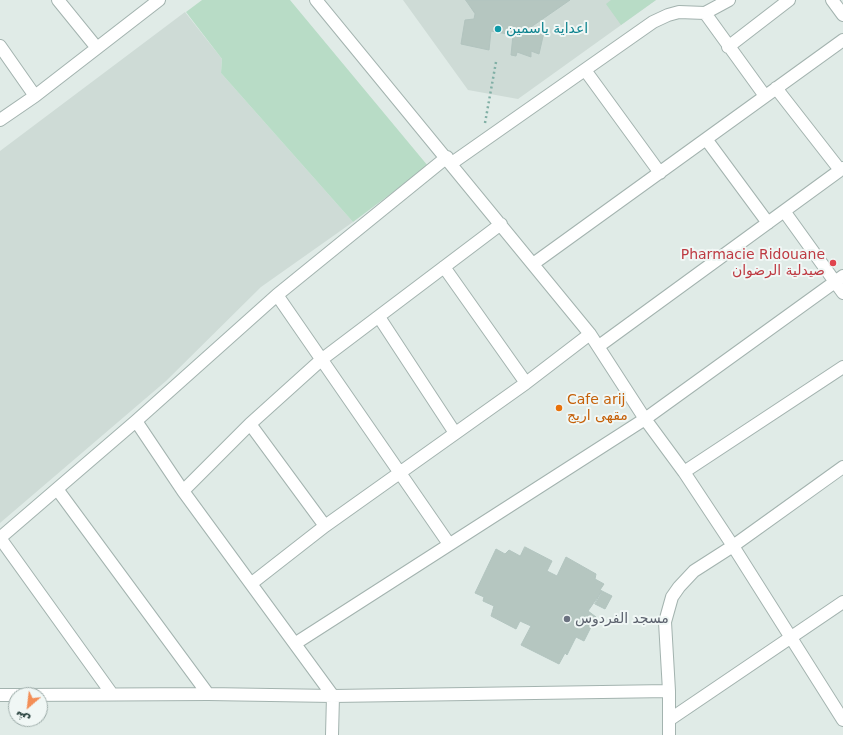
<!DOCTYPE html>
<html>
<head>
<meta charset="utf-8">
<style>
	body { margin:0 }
	#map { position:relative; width:843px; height:735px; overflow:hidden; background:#e0ebe7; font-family:"DejaVu Sans","Noto Naskh Arabic",sans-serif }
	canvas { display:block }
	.north { position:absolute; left:8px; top:687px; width:40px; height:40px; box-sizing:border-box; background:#f0f7f5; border:1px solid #9daca9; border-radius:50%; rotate:208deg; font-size:11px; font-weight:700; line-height:16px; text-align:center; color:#203b37 }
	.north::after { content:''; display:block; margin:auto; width:14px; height:18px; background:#f38e56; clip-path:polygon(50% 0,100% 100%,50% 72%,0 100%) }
</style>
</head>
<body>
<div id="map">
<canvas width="843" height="735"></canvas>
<div class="north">ش</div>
</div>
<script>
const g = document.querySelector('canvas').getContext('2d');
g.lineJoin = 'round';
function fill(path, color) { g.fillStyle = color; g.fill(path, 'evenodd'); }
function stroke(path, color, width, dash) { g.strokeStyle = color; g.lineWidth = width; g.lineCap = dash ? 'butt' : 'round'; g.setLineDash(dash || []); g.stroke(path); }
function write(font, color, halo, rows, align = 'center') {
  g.font = font + ' "DejaVu Sans","Noto Naskh Arabic",sans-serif'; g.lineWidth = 4; g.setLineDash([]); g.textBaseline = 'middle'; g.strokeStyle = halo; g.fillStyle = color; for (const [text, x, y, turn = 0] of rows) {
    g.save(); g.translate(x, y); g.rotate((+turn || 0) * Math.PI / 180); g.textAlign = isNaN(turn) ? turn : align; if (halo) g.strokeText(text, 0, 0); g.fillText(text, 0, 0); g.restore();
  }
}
const built = new Path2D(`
	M403 0H656L518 99 468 90Z
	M185 12 222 59 221 73 353 222 261 287 166 381 0 523V151Z`);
const green = new Path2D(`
	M202 0H290L428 166 353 222 221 73 222 59 186 12Z
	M611 0H656L621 25 606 4Z`);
const building = new Path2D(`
	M466 0H570L531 27 534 33 544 32 539 54 531 51V57L517 52 516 56 511 55 513 35 491 31 489 50 461 44 465 20 474 19 475 14Z
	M525 547 552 561 547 571 557 576 566 557 596 574 595 579 604 584 600 590 602 591 588 611 596 617 584 641 576 637 567 655 565 653 559 664 521 645 531 626 520 621 516 629 491 616 494 606 483 601 484 597 475 593 496 549 505 554 509 550 520 556Z
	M602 591 612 596 605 609 595 604Z`);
const path = new Path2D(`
	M485 123 496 62`);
const minor = new Path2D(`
	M58 0 97 48
	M316 0 590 334 645 419 684 472 733 546 843 720
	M832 0 843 15
	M705 13 765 96
	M0 46 35 96
	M728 47 789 0
	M585 70 660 173
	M776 88 840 170
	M0 120 35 96 159 0
	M706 139 768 223
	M452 163 653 22 668 15 679 12 705 13 729 0
	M784 211 843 293
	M533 264 843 40
	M444 267 526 383
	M277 295 449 544
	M379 317 455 433
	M599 346 843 168
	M136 421 183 491 333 696 332 735
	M250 424 321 360 501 224
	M684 472 843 367
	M57 489 208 694
	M183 491 250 424 325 526
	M0 538 136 421 277 295 447 157
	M0 538 112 694
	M252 583 325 526 526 383 590 334
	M296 643 645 419 843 276
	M669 691 665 622 672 597 679 587 694 571 733 546 843 467
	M0 695H16
	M19 695 208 694 333 696 669 691V735
	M669 720 843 602`);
const markers = [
	[498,29,4,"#0f9aa8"],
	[833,263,4,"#e0444e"],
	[559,408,4,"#e8710a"],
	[567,619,4,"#6b7280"]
];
const cultureNames = [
	["اعداية ياسمين",506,29]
];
const healthNames = [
	["Pharmacie Ridouane",825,255],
	["صيدلية الرضوان",825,271]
];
const foodNames = [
	["Cafe arij",567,400],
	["مقهى اريج",567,416]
];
const worshipNames = [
	["مسجد الفردوس",575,619]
];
fill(built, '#cedbd6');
fill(green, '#b8dcc6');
fill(building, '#b5c6c0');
stroke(building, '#b2c4bf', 1);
stroke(minor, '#a3b3af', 14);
stroke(path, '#80afa5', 2.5, [2, 3]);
stroke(minor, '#fff', 12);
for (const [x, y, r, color] of markers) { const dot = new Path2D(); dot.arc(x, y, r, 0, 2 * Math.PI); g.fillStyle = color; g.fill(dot); stroke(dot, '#f0f7f5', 1.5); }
write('14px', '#0d838f', '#f0f7f5', cultureNames, 'left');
write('14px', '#be3a42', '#f0f7f5', healthNames, 'right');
write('14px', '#c56008', '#f0f7f5', foodNames, 'left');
write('14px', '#5b616d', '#f0f7f5', worshipNames, 'left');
</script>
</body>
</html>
